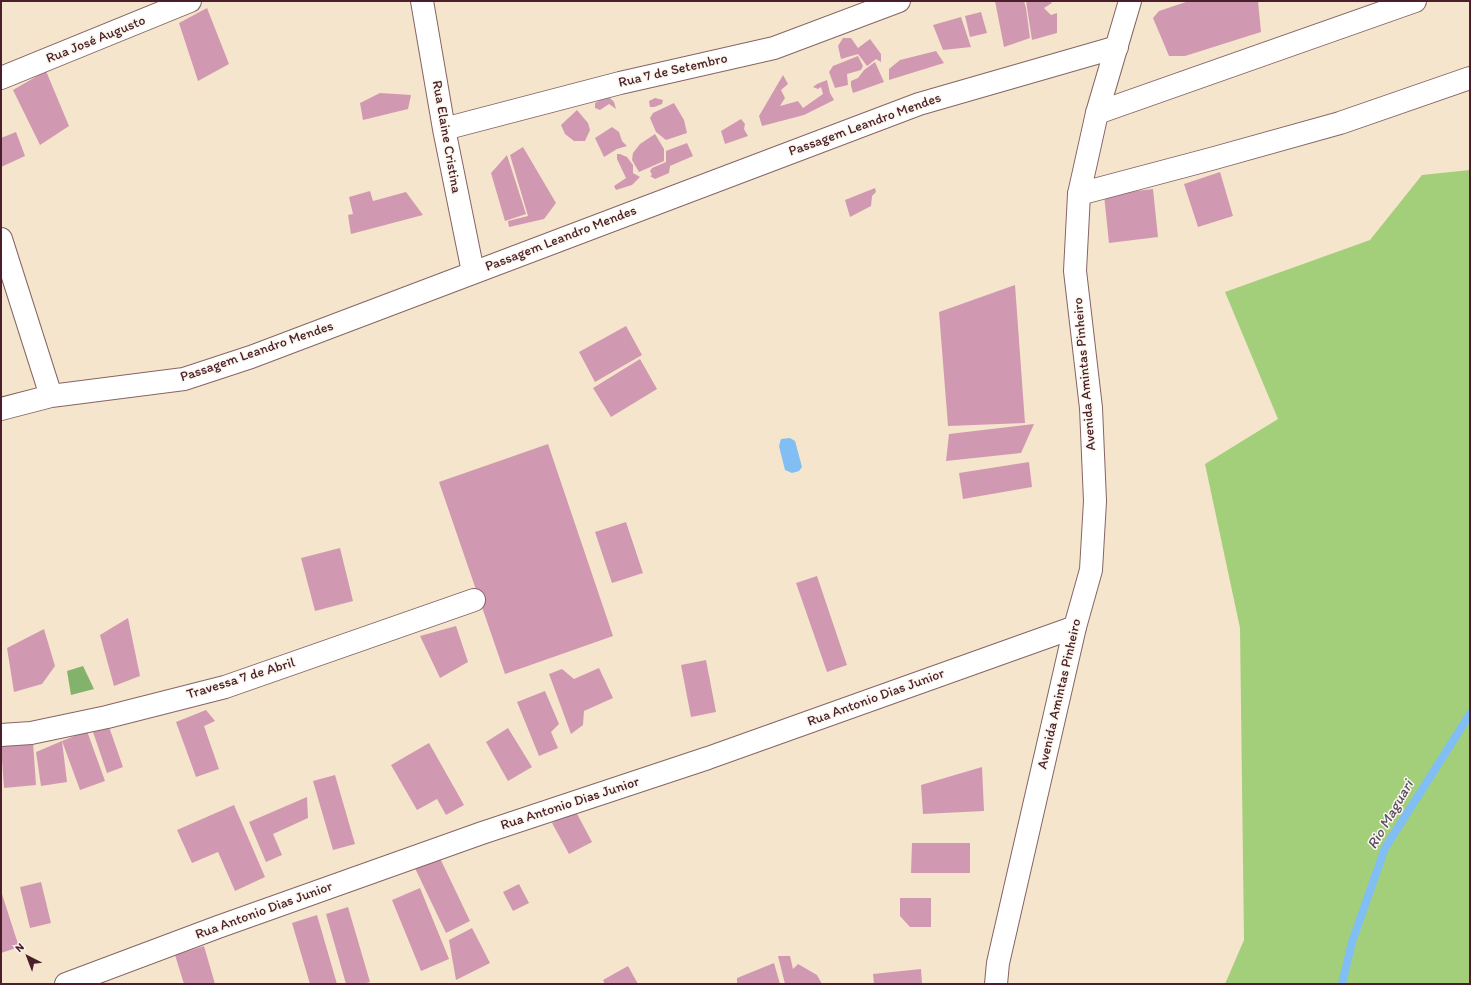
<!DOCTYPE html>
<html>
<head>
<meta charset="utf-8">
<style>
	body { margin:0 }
	#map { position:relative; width:1471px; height:985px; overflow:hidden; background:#f5e5cd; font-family:Itim,sans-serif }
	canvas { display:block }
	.frame { position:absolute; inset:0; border:2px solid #4a1f2b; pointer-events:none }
	.north { position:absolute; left:8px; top:937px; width:40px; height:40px; -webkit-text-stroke:3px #fbf7ec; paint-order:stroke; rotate:318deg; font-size:11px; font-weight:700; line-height:16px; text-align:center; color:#4a1f2b }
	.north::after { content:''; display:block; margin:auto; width:14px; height:18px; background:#4a1f2b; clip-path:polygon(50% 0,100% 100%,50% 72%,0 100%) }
</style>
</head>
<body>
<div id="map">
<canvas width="1471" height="985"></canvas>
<div class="frame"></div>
<div class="north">N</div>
</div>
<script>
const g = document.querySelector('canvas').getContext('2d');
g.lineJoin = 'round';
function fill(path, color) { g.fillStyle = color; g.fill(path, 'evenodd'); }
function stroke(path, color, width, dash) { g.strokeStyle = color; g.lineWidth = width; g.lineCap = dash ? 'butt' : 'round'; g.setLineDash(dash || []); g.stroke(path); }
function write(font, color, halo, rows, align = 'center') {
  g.font = font + ' Itim,sans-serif'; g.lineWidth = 3; g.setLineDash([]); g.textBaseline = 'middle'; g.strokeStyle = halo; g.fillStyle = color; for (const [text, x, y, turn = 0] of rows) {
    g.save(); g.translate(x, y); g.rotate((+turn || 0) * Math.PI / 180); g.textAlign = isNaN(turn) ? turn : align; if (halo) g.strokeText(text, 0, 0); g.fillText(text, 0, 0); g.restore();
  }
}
const green = new Path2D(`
	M1470 170V984H1225L1244 940 1240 628 1205 464 1278 419 1225 292 1370 240 1422 175Z`);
const forest = new Path2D(`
	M83 666 94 689 71 695 67 671Z`);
const water = new Path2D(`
	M790 438 795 441 802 467 799 471 792 473 785 470 779 446 781 439Z`);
const stream = new Path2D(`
	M1342 984 1352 942 1385 848 1470 714`);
const building = new Path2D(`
	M995 1H1024L1026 8 1030 38 1004 47Z
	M1026 1H1050L1052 3 1044 8 1051 15 1057 13V33L1032 40Z
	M1189 1H1258L1261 32 1185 56H1169L1153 18 1159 11Z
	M207 8 229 64 198 81 179 23Z
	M981 12 987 33 970 37 965 16Z
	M961 17 971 47 943 50 933 25Z
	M843 38H851L858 48 870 39 881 54V62L876 59 867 66 858 54 841 59 838 46Z
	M936 51 944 63 889 80V69L900 60Z
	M858 56 863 66 861 70 847 74 848 85 835 88 829 72 833 66Z
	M875 62 884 82 853 93 851 86V81L858 78 864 70Z
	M46 71 69 126 40 145 13 90Z
	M783 75 788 84 781 90 785 98 780 106 798 101 803 108 823 94 821 87 818 89 813 87 817 84 827 80 830 93 834 100 804 115 762 126 759 116Z
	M380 93 411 95 408 109 363 120 360 103Z
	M608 96 614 102 616 109 609 104 600 110 595 108V103Z
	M655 98 663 100 662 104 654 107H650L649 101Z
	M674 103 684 120 687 133 666 140 656 132 650 118 653 113Z
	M577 110 588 123 590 130 585 141H574L565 134 561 125Z
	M741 119 745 124 744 129 748 136 725 144 721 131Z
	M612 127 619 132 622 141 627 146 617 149 604 157 595 138Z
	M16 132 25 156 1 167V138Z
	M655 134 664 149V161L639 172 632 160 633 153 640 144Z
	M687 143 693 156 670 166 669 173 655 179 650 176 652 175 650 171 652 168 666 162V151Z
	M523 147 556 203 544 219 509 227 508 221 528 216 510 155Z
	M617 154H620L627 157 633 165V173L640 177 632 185 616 190 614 186 626 178 617 159Z
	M507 155 526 214 505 221 491 173Z
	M1220 172 1233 216 1198 227 1184 184Z
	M875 188 876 192 872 196 871 206 850 217 845 200Z
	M1153 189 1158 237 1109 243 1104 195Z
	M370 191 373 201 406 192 423 215 351 234 348 215 353 214 349 197Z
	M1015 285 1025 423 948 426 939 312Z
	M626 326 642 355 595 382 579 352Z
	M640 359 657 389 611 417 593 388Z
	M1034 424 1021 453 946 461 949 434Z
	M548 444 613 636 505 674 439 482Z
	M1029 462 1032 487 963 499 959 473Z
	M626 522 643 573 612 583 595 532Z
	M340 548 353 601 315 611 301 558Z
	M817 576 847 665 827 672 796 583Z
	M128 618 140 676 114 686 100 635Z
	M456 626 468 662 440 678 420 636Z
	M44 629 55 666 42 684 14 692 7 648Z
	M706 660 716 712 691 717 681 665Z
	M599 668 613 698 584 711 583 725 571 734 549 674 562 669 574 679Z
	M545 691 559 724 551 732 558 748 539 756 517 702Z
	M206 710 215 721 204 726 219 769 196 777 176 722Z
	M107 721 123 767 107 773 93 732Z
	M508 728 532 767 508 781 486 742Z
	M87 731 105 781 80 790 62 741 67 782 41 786 36 752 62 741Z
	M33 742 36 785 4 788 1 745Z
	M429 743 464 805 446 815 437 799 417 810 391 765Z
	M982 767 984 811 923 814 921 785Z
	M335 775 355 844 333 850 313 781Z
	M307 797 308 818 273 834 282 855 266 862 249 822Z
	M234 805 265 877 235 891 218 852 192 863 177 830Z
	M575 810 592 842 569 854 552 823Z
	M912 843H970V873H911Z
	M437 852 470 921 446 933 413 864Z
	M41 882 51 923 30 928 20 887Z
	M519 884 529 903 513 911 503 892Z
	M420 888 449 959 421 971 392 900Z
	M1 891 19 947 1 953Z
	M900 898H931V927H910L900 916Z
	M348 907 370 982 362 984H346L326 914Z
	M317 915 337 984H310L292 923Z
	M472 928 490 963 456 980 449 940Z
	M204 946 215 984H184L175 955Z
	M778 956H790L793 969 798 964 817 975 822 984H785Z
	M774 963 780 984H737V978Z
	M628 966 638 984H605L603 980Z
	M921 969 922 984H874L873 974Z`);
const street = new Path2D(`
	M422 1 444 129 473 272
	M1 78 190 1
	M1097 113 1415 1
	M444 129 620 83 774 48 899 1
	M1079 194 1211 159 1340 123 1470 78
	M1 239 51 396
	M1 409 51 396 184 379 251 357 919 104 1117 47
	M1 735 31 733 107 717 225 687 474 600
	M66 984 218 927 482 833 708 758 1075 627`);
const secondary = new Path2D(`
	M996 984 998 963 1075 627 1091 570 1095 501 1091 408 1075 271 1079 194 1097 113 1130 1`);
const streetNames = [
	["Rua José Augusto",96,40,-22],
	["Rua 7 de Setembro",673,71,-13],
	["Passagem Leandro Mendes",865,125,-20],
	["Rua Elaine Cristina",446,137,80],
	["Passagem Leandro Mendes",561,239,-21],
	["Passagem Leandro Mendes",257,352,-19],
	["Avenida Amintas Pinheiro",1085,374,-95],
	["Travessa 7 de Abril",241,679,-17],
	["Avenida Amintas Pinheiro",1060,694,-77],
	["Rua Antonio Dias Junior",876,698,-20],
	["Rua Antonio Dias Junior",570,804,-18],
	["Rua Antonio Dias Junior",264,911,-20]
];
const waterNames = [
	["Rio Maguari",1391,815,-60]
];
fill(green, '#a3cf7b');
fill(forest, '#82b26b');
fill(water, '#80bef4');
stroke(stream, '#80bef4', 8);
fill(building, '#d199b1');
stroke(street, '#866464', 24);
stroke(secondary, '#866464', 24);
stroke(street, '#fff', 22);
stroke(secondary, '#fff', 22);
write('14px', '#4a1f2b', '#fbf7ec', streetNames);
write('italic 15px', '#5a4f67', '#fbf7ec', waterNames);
</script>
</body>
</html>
